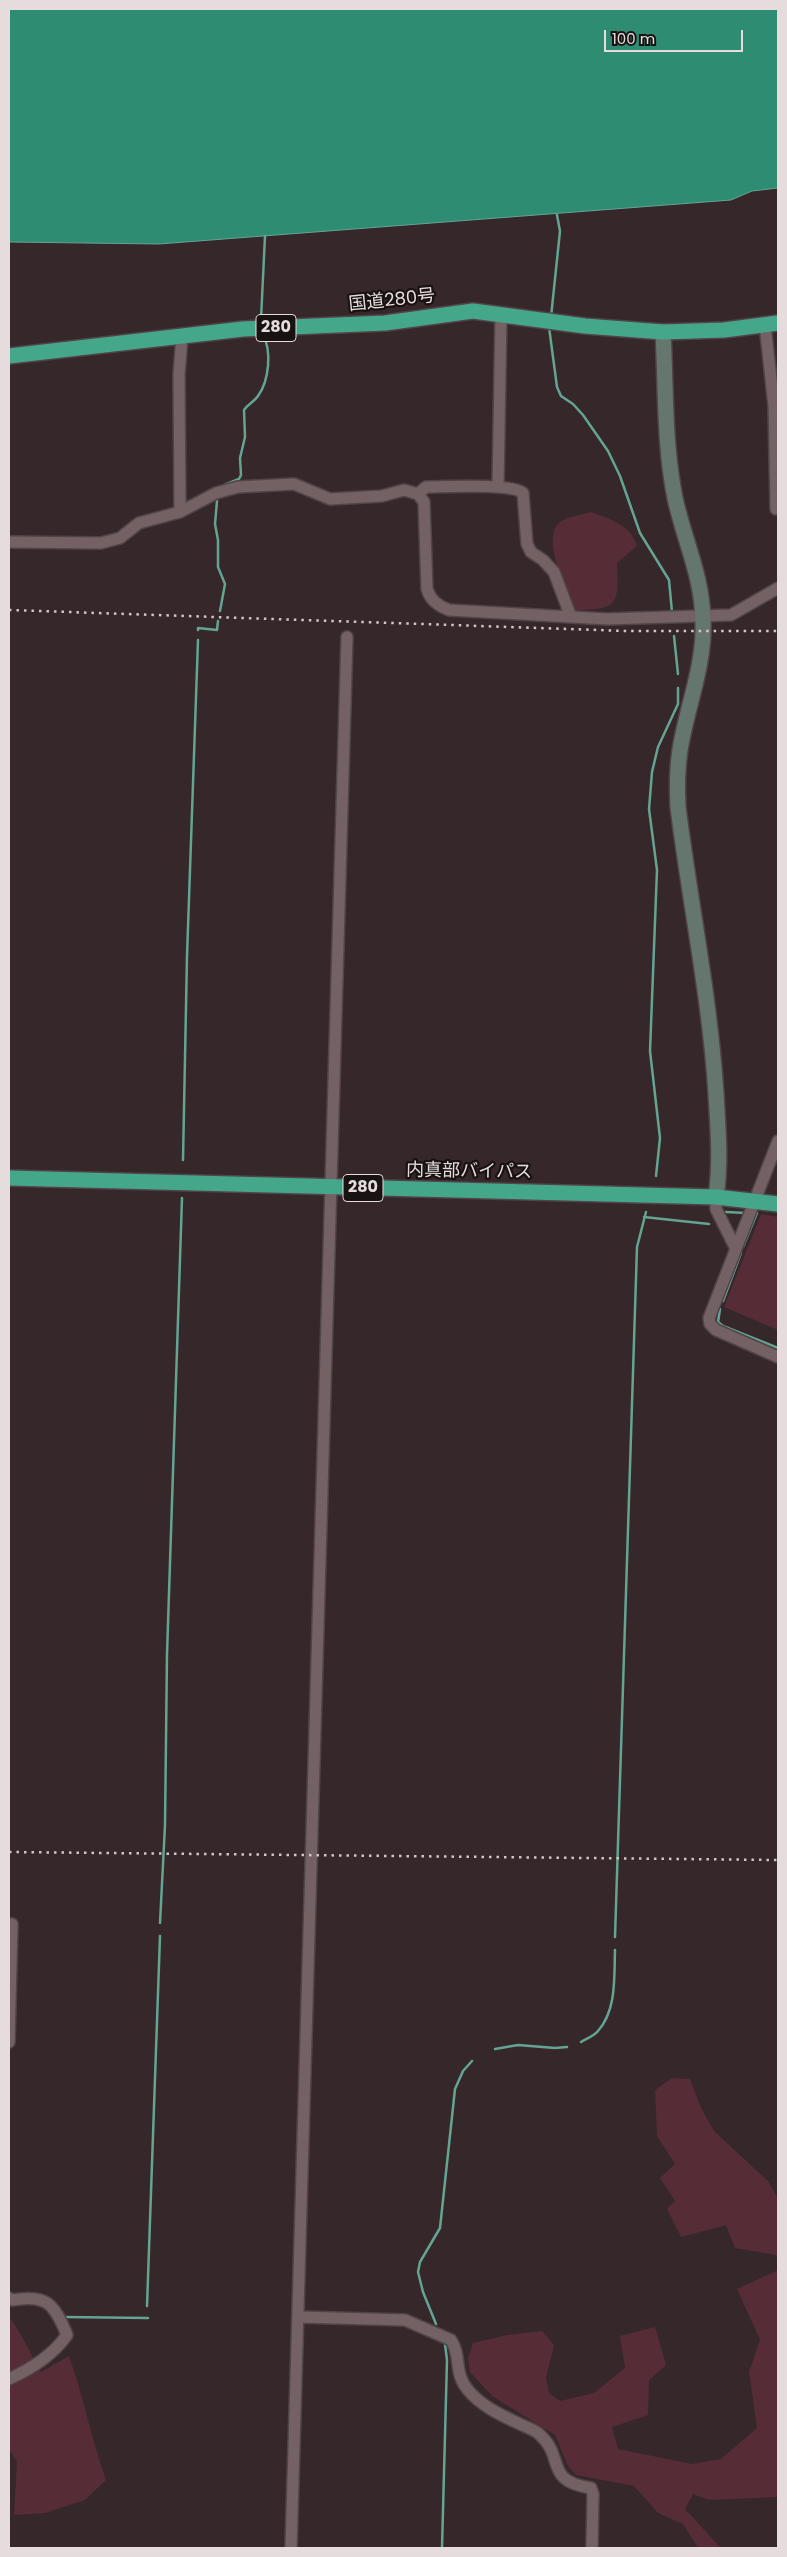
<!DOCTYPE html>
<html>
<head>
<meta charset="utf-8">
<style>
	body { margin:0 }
	#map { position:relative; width:787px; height:2557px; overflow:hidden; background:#36272a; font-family:Poppins,sans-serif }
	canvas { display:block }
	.frame { position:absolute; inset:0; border:10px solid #e6dcde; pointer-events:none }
	.scale { position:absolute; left:604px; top:30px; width:139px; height:22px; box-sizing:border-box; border:2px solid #e6dcde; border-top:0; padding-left:6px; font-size:15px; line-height:18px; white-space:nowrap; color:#e6dcde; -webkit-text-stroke:4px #191213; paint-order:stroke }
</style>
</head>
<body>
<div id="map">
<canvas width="787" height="2557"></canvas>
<div class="frame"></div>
<div class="scale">100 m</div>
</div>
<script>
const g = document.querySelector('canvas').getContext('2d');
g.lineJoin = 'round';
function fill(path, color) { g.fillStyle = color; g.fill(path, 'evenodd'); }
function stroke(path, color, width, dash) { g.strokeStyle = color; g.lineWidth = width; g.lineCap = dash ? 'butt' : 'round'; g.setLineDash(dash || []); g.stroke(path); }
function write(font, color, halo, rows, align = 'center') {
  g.font = font + ' Poppins,"Noto Sans JP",sans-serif'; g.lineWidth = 4.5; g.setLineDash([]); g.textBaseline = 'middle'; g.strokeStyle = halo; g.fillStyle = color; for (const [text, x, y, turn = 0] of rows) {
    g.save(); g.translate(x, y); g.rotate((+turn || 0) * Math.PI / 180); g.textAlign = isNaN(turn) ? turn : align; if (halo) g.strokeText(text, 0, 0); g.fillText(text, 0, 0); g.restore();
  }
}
const green = new Path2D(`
	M591 512C610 519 631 525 637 546L617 563C619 603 619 610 576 610 567 594 542 539 558 524 565 516 581 515 591 512Z
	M761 1214 778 1217V1330L724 1307Z
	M672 2078 690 2079 701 2108 714 2131 768 2181 778 2199V2262L776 2255 735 2248 726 2225 681 2237 667 2209 675 2201 660 2178 675 2164 657 2136 655 2090Z
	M778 2270V2497L709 2500 693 2494 685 2509 721 2548H698L683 2524 658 2513 634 2486 576 2475 568 2466 555 2435 492 2396 470 2372 468 2358 473 2343 507 2335 542 2331 554 2345 546 2378 549 2393 560 2401 594 2393 625 2368 620 2336 655 2327 666 2365 649 2380 648 2415 612 2427 618 2449 692 2464 721 2459 757 2428 749 2372 760 2340 737 2289Z
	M9 2317C22 2333 30 2354 41 2372L69 2356C84 2397 91 2439 106 2480L85 2500 45 2513 14 2515 17 2462 9 2449Z`);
const water = new Path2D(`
	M9 9H778V188L752 191 731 200 159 244 9 242Z`);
const stream = new Path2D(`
	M551 317 560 231 557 215
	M261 319 265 236
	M549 327 557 387 561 396 573 404 583 415 608 451 620 476 640 533 669 580 672 612
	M224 485 239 479 241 475 240 458 245 437 244 410C248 404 254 402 258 396 269 381 272 351 263 335
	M217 501 215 524 218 540V567L225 584 220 611
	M198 630V628L217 630 218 621
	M674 636 678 674
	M183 1160 187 956 198 640
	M656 1176 660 1138 650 1051 657 870 649 809 652 772 658 747 678 704V688
	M726 1212 746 1213
	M644 1217 709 1224
	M743 1247 757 1213
	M723 1301 741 1253
	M720 1309 718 1322 723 1326 778 1348
	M160 1923 165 1825 167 1654 182 1198
	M615 1937 637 1247 646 1212
	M581 2042C586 2039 594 2036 598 2031 617 2010 614 1976 615 1950
	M495 2049 518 2045 555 2048 567 2047
	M147 2306 160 1936
	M64 2317 148 2318
	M436 2324 423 2292 418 2272 420 2262 440 2228 455 2089 463 2071 472 2061
	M442 2548 447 2360 445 2344`);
const street = new Path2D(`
	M765 325 774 406 776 509
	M498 487 501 313
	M418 494 426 487C443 487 512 483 523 493L527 544 531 552 543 560 554 572 571 617
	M180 512 179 374 182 337
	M9 542 101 543 120 538 139 523 180 512 216 493 238 487 294 484 330 499 382 496 404 490 418 494 424 502 427 589C430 600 438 606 449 610L607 619 731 615 778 588
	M778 1141 709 1318 710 1324 716 1330 778 1357
	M716 1197V1209L735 1247
	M9 1924H12L9 2042
	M9 2298 12 2300C46 2294 54 2303 67 2335 53 2355 31 2369 9 2379
	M299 2317 405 2320 451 2340C462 2357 453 2372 468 2390 482 2407 503 2416 522 2425 528 2428 535 2430 539 2434 566 2457 543 2481 591 2488L593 2494 592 2548
	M291 2548 347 637`);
const secondary = new Path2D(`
	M663 332C666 387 664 444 675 498 684 540 702 575 703 620 705 665 687 706 680 750 677 769 677 788 678 807 690 903 710 998 716 1094 718 1128 721 1163 716 1197`);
const highway = new Path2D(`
	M9 356 243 329 385 323 473 311 585 326 663 332 724 330 778 323
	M9 1178 716 1197 778 1204`);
const rail = new Path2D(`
	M9 610 627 631H778
	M9 1852 778 1860`);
const shields = [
	[276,328,40],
	[363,1188,40]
];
const shieldNames = [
	["280",276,328],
	["280",363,1188]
];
const streetNames = [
	["国道280号",392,301,-6],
	["内真部バイパス",469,1172,1]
];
fill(green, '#562d37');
fill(water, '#2d8c72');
stroke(water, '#64a492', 1);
stroke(stream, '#64a492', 2.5);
stroke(street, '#514448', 14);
stroke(secondary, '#514448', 18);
stroke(highway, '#514448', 18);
stroke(street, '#736164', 11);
stroke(secondary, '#65766f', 15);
stroke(highway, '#45a78a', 15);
stroke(rail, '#d1c7c9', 2.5, [2.5, 5]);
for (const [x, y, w] of shields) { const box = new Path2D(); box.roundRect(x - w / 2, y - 13.5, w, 27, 4); g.fillStyle = '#191213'; g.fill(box); stroke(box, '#e6dcde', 1); }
write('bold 16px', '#e6dcde', null, shieldNames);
write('18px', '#e6dcde', '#191213', streetNames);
</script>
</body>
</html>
